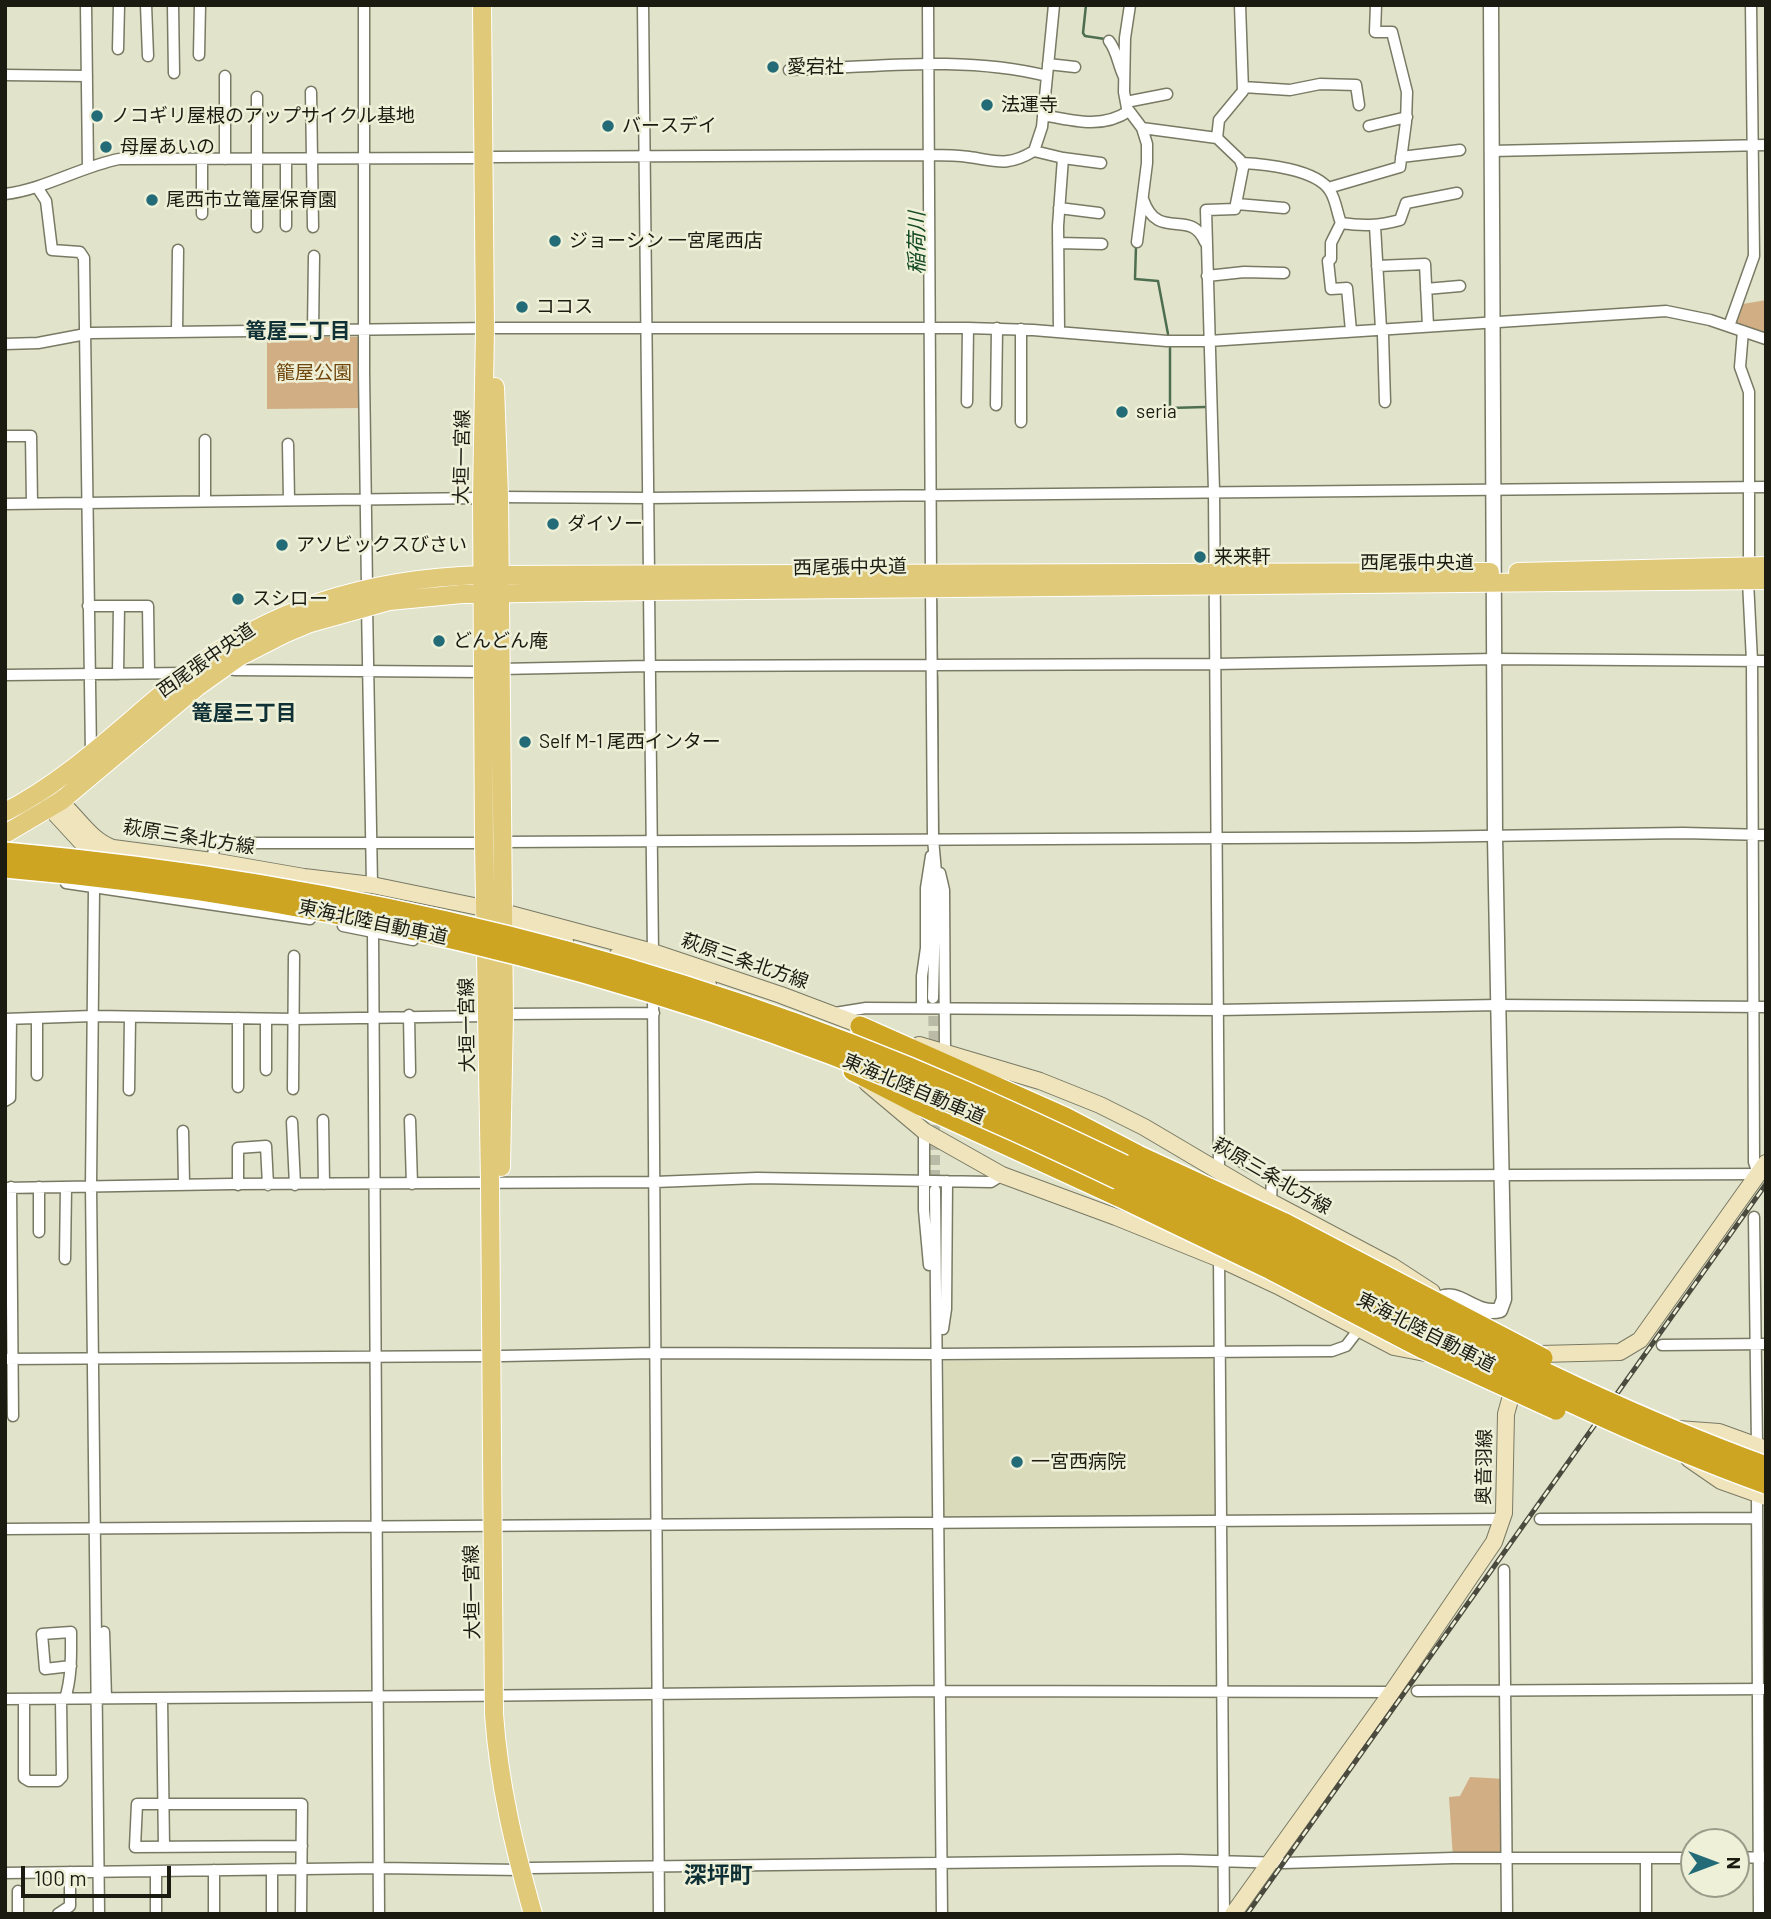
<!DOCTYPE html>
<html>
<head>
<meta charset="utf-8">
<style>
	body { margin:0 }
	#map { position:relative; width:1771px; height:1919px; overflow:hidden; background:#e2e3cb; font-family:Barlow,sans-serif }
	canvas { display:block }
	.frame { position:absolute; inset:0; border:7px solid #1b1b12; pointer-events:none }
	.north { position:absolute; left:1680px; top:1828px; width:70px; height:70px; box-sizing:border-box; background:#eff0d8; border:2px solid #9a9b89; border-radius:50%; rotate:90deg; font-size:19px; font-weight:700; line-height:28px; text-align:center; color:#1b1b12 }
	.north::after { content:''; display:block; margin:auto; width:24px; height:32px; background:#236c77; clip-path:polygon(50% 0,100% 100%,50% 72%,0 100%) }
	.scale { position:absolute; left:21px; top:1866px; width:150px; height:32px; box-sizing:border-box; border:4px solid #1b1b12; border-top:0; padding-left:9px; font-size:21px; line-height:24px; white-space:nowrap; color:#1b1b12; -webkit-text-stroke:5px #eff0d8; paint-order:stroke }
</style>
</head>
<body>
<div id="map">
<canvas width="1771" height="1919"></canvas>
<div class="frame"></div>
<div class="north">N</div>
<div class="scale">100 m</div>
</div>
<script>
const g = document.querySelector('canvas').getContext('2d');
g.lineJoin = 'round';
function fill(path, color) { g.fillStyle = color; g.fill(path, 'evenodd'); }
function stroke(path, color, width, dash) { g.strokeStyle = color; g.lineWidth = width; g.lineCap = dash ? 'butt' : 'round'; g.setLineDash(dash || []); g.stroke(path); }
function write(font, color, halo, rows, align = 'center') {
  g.font = font + ' Barlow,"Noto Sans JP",sans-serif'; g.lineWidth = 5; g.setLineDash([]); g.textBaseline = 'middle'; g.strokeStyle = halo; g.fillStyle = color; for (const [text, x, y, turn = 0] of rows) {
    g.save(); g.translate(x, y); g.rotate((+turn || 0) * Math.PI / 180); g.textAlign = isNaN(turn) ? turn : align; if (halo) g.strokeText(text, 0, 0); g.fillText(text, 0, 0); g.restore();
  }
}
const built = new Path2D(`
	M1215 1358 1217 1517 943 1519 944 1361Z`);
const green = new Path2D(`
	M1766 300V338L1729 326 1737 305Z
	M267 337H361L360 408 267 409Z
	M1470 1777 1505 1779 1506 1858H1453L1449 1797 1460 1796Z`);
const stream = new Path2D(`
	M1086 5 1083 33 1085 36 1105 39
	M1136 246 1135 279 1158 281 1168 334
	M1170 348V408L1205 407
	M936 601 937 662
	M937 675 938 834`);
const minorTunnel = new Path2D(`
	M933 1001 934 1055
	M935 1110V1188`);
const minor = new Path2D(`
	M86 5 88 168
	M146 5 148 56
	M173 5 174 73
	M364 5V371L367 588
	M643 5 649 575
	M928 5 931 574
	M1130 5 1125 38 1124 92 1127 108 1142 128 1147 144V163L1137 242
	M1109 41C1117 51 1118 65 1124 77
	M118 49 119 5
	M199 55 200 5
	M1048 64 1075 67
	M789 70C874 67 964 55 1047 76
	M5 75 87 76
	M225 76V159
	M1243 87 1290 90 1320 84 1356 85 1359 105
	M311 92 313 227
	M257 97V227
	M1126 102 1167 94
	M1043 115C1074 121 1102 129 1129 111
	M1369 126 1407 117
	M1142 128 1217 138
	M1034 151 1063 158 1101 163
	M1491 151 1766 145
	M492 157 929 155C942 155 956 155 969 157 997 161 1007 167 1034 151L1042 127 1054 5
	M1401 157 1460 150
	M202 159V214
	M1241 163C1264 164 1317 169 1330 191 1336 200 1337 213 1341 223 1362 226 1379 226 1400 220L1406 203 1457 193
	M37 187 46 201 52 250 80 252 84 258 91 754
	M1328 188 1400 167 1406 122 1407 92 1392 32H1375L1376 5
	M5 194C45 189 80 167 119 159L483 158
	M1143 199C1158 243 1191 207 1205 242
	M1237 204 1284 208
	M1059 208 1099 213
	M1341 223 1331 243V259L1328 261 1331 289 1347 288 1351 331
	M286 226V159
	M1375 226 1381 329 1383 335 1385 402
	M1058 243 1102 244
	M1377 266 1425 264 1428 326
	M1207 276 1244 272 1284 273
	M1426 289 1460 286
	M1729 326 1754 256 1751 5
	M1021 329V422
	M313 331 314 256
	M1059 331 1058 226 1063 158
	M1743 331 1740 367 1749 392V566
	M177 332 178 250
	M5 344 38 343 91 333 492 328H968L1033 330 1167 341H1209L1666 311 1710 320 1766 339
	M967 402 968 328
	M996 405 997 328
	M5 436H31L32 503
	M288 444 289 500
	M499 497 648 498 1766 487
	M205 501V440
	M5 504 482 498
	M1748 581 1752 661 1754 1162 1758 1174
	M931 587 933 839 936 872 933 998
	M649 591 653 955
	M367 605 372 885
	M88 606H148L149 673
	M230 664 234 670 483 672
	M500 669 649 666 1215 664 1495 659 1766 661
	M118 674 119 606
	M5 675 188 673
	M501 842 1415 837 1683 833 1766 835
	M212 861 215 843H484
	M940 873 944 890 945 1052
	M66 883 310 919
	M94 889 91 1186 99 1914
	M343 926 413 940
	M373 932 379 1914
	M653 993 659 1914
	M922 1008V976L926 948V888L931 856
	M835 1013 866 1008 1218 1010 1499 1005 1766 1007
	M504 1014 654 1013
	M409 1015 410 1072
	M37 1018V1075
	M238 1018V1087
	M5 1019 93 1016 295 1019 488 1016
	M266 1070V1019
	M293 1089 294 956
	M129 1090 130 1017
	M5 1101 10 1098 11 1019
	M323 1120 324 1184
	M410 1120 412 1184
	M292 1122 295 1185
	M183 1131 184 1184
	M924 1131V1210L929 1265
	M1219 1147C1239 1161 1256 1173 1281 1176L1763 1174
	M1219 1173 1214 491 1206 210 1235 209 1243 168 1240 160 1217 138 1219 120 1243 91 1240 5
	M238 1185V1148L266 1146 268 1185
	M11 1187 13 1416
	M39 1187V1232
	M5 1188 231 1184 655 1182 757 1178 991 1182 1002 1175
	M935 1190 942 1914
	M1271 1202 1272 1175
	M1754 1217 1757 1446
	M1219 1256 1224 1914
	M65 1259 66 1187
	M943 1329 946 1309 947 1181
	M1662 1345 1766 1344
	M502 1356 655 1353 938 1354 1332 1351 1346 1346 1362 1325
	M5 1359 491 1356
	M1757 1494 1759 1914
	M1540 1519 1756 1518
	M5 1529 1503 1519
	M1504 1570 1507 1914
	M104 1632 106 1698
	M1417 1691 1766 1689
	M162 1698 164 1847
	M5 1699C316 1699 628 1693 939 1691 1090 1691 1241 1692 1392 1692
	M24 1699V1778L29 1781H58L62 1777 61 1699
	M65 1699C72 1676 71 1655 71 1632L42 1634 45 1669 71 1666
	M1646 1858V1914
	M1736 1858 1763 1857
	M530 1868 1180 1860 1284 1863 1453 1858H1694
	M214 1870V1914
	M272 1870V1914
	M5 1873 379 1868 521 1870
	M18 1891V1914
	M58 1914 70 1906V1872
	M156 1914V1871
	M301 1914C301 1877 302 1841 302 1804H137L135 1847 302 1846`);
const tertiary = new Path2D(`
	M1439 1299C1459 1288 1475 1317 1500 1310L1504 1299 1495 837 1491 5`);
const secondary = new Path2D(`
	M52 795C75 811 87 839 113 848L212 861 304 877 372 885 503 912 653 952 781 995 871 1029
	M47 796 51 809 86 847 92 852 111 857
	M491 922 565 941
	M617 956 708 985
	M919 1045 1040 1081 1100 1105 1144 1127 1271 1202 1392 1266 1432 1292
	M867 1083 924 1131 1002 1175 1116 1217 1220 1259 1278 1286 1394 1347 1425 1353
	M1532 1359 1540 1354 1620 1352 1640 1340 1766 1163
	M1678 1429 1719 1432 1766 1449
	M1689 1459 1721 1481 1766 1497
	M1233 1914 1392 1692 1494 1542 1504 1513 1506 1414 1516 1378`);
const primary = new Path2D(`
	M482 5 485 329 482 498 484 843 490 1182 494 1714C499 1784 514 1847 533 1914
	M495 387 499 497 504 1014 501 1167
	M1518 572 1766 566
	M5 812C74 777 127 720 188 673 273 606 375 578 482 575L1490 572
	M5 834 61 801 197 687 239 657 284 634 310 623 389 601 462 594 649 591 1766 580`);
const motorway = new Path2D(`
	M860 1026 1065 1117 1138 1155
	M853 1071 919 1105 1119 1197`);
const rail = new Path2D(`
	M1247 1914 1766 1184`);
const motorwayBridge = new Path2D(`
	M5 852C334 882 660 957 963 1090 1101 1151 1236 1219 1371 1287 1500 1351 1629 1416 1766 1466
	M5 868C354 898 695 985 1014 1131 1137 1187 1258 1248 1379 1309 1506 1372 1632 1436 1766 1484
	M1138 1155 1283 1222 1543 1358
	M1119 1197 1271 1270 1423 1349 1556 1410`);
const markers = [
	[773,67,7,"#236c77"],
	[987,105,7,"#236c77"],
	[97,116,7,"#236c77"],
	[608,126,7,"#236c77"],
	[106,147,7,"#236c77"],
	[152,200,7,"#236c77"],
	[555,241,7,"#236c77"],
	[522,307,7,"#236c77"],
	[1122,412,7,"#236c77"],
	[553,524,7,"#236c77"],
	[282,545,7,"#236c77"],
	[1200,557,7,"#236c77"],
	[238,599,7,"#236c77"],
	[439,641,7,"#236c77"],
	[525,742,7,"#236c77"],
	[1017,1462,7,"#236c77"]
];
const poiNames = [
	["愛宕社",787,67],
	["法運寺",1001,105],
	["ノコギリ屋根のアップサイクル基地",111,116],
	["バースデイ",622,126],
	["母屋あいの",120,147],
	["尾西市立篭屋保育園",166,200],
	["ジョーシン 一宮尾西店",569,241],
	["ココス",536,307],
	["seria",1136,412],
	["ダイソー",567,524],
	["アソビックスびさい",296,545],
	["来来軒",1214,557],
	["スシロー",252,599],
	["どんどん庵",453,641],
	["Self M-1 尾西インター",539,742],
	["一宮西病院",1031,1462]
];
const parkNames = [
	["籠屋公園",314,373]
];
const streetNames = [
	["大垣一宮線",462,457,-89],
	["西尾張中央道",1417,563],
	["西尾張中央道",850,567,-1],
	["西尾張中央道",206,660,-35],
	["萩原三条北方線",189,837,9],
	["東海北陸自動車道",373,922,12],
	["萩原三条北方線",745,961,19],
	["大垣一宮線",467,1025,-91],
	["東海北陸自動車道",914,1089,23],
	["萩原三条北方線",1272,1176,30],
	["東海北陸自動車道",1426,1332,27],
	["奥音羽線",1484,1467,-89],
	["大垣一宮線",472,1592,-91]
];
const waterNames = [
	["稲荷川",917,243,-90]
];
const neighbourhoodNames = [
	["篭屋二丁目",298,331],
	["篭屋三丁目",244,713]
];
const quarterNames = [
	["深坪町",718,1875]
];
fill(built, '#d9dbbb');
fill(green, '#d2ae85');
stroke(stream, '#4d6f50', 2.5);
stroke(minorTunnel, '#babba6', 10, [10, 5]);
stroke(minor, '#797a64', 13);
stroke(tertiary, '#797a64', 17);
stroke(secondary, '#797a64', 18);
stroke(primary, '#fff', 20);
stroke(motorway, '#fff', 22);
stroke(minor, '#fff', 10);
stroke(tertiary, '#fff', 14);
stroke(secondary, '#f0e4bd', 16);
stroke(primary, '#e1c97a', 18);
stroke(motorway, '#cda522', 19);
stroke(rail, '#4a4a3e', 5);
stroke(rail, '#eff0d8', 2.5, [8]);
stroke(motorwayBridge, '#fff', 22, []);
stroke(motorwayBridge, '#cda522', 19);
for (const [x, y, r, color] of markers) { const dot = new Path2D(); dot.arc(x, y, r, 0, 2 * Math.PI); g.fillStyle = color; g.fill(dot); stroke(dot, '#eff0d8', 2.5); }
write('19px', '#1b1b12', '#eff0d8', poiNames, 'left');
write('19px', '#70470d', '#eff0d8', parkNames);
write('19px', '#1b1b12', '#eff0d8', streetNames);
write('italic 21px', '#124a23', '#eff0d8', waterNames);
write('bold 21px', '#0f3136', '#eff0d8', neighbourhoodNames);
write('bold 23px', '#0f3136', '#eff0d8', quarterNames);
</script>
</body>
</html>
